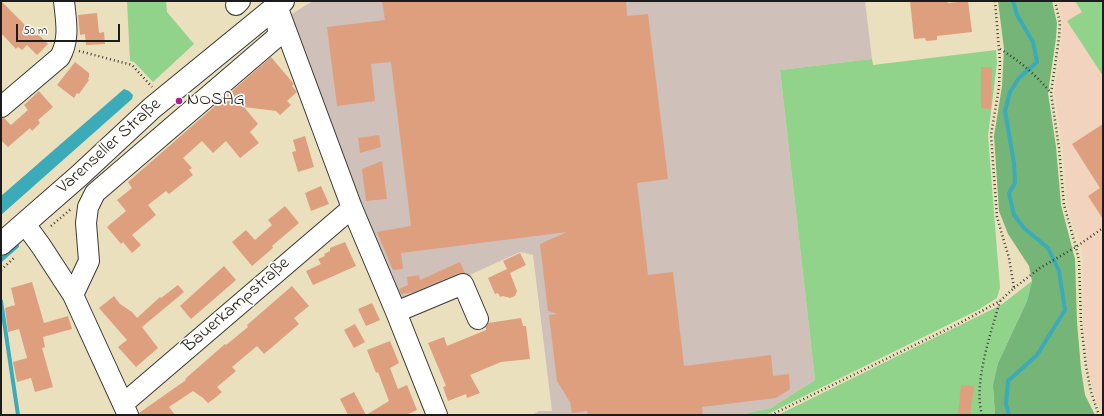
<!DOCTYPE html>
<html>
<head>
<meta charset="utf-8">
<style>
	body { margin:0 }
	#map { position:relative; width:1104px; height:416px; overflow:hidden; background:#eae0bd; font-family:"Indie Flower",sans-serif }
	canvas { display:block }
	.frame { position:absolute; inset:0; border:2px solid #1c1c1c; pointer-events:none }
	.scale { position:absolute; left:16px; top:24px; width:104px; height:18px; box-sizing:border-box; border:2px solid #1c1c1c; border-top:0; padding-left:5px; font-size:12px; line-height:14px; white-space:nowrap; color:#1c1c1c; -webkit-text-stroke:3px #fdfcf7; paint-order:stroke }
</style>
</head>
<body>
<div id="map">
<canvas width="1104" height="416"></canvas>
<div class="frame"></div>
<div class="scale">50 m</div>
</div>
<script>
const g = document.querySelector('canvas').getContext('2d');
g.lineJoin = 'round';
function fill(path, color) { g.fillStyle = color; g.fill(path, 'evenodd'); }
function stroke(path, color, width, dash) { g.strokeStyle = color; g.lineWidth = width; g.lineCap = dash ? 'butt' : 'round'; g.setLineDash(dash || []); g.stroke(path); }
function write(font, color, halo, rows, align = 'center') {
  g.font = font + ' "Indie Flower",sans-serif'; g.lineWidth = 3.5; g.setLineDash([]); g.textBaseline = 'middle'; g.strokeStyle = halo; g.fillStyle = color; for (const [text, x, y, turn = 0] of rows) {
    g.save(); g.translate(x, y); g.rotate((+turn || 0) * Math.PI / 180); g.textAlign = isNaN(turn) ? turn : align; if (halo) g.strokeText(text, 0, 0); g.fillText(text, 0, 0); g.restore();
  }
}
const built = new Path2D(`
	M1058 1H1103V415L1101 413 1092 387 1088 369 1083 321V260L1081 246 1072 223 1067 204 1063 149 1054 93 1062 38V22Z`);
const industrial = new Path2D(`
	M313 1H865L872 59 780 70 815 380 771 408 739 415H532L539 411H552L533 255 520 252 419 298 398 300 358 205 290 15Z`);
const green = new Path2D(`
	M127 1H166L167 12 194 44 153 82 134 62 130 61Z
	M1075 1H1103V76L1067 21 1082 12Z
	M996 50 997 63 988 136 1000 288 997 298 978 310 768 414 763 415H739L771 408 815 380 780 70 872 59 873 65Z
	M1032 281 1027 301 998 363 993 391 995 415H778L1001 305Z`);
const forest = new Path2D(`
	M998 1H1052L1057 23 1056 38 1048 93 1056 147 1061 205 1075 259 1077 322 1081 369 1085 395 1095 415H995L993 386 998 363 1027 301 1032 281 1029 266 1008 234 999 211 994 136 1002 86 1004 49Z`);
const water = new Path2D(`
	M124 89 129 91 133 95 132 99 1 215V196Z`);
const stream = new Path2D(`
	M1 260 17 246
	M1 301 18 415
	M1009 415 1006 404 1008 381 1037 355 1065 310 1059 271 1048 248 1024 228 1014 215 1009 193 1015 183 1014 163 1005 111 1010 92 1019 78 1037 62 1033 42 1017 15 1013 1`);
const building = new Path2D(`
	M1 1 36 36 38 34 48 44 37 55 27 45 22 50 18 47 16 49 1 33Z
	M382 1H626L627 16 648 14 668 179 637 183 648 275 673 272 684 366 771 355 773 376 789 374 790 389 776 398 702 407 703 415H588L587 411 572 413 570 402 557 381 549 315 558 314 548 311 540 244 567 232 401 253 403 269 393 270 377 232 411 226 391 62 371 64 375 101 337 106 327 27 385 20Z
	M910 1H948V3L968 1 972 32 937 36V40L926 41 925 38 914 39Z
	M97 13 99 33 104 32 105 44 86 45 85 34 80 35 78 15Z
	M271 57 294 84 292 86 297 92 287 101 291 105 280 115 276 111 244 107 258 124 250 132 259 143 240 158 226 141 213 153 202 141 183 158 192 168 189 170 193 175 169 194 166 191 148 205 156 215 132 235 141 245 132 253 123 242 121 244 107 227 126 211 117 200 132 188 128 182Z
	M75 62 89 73V77L88 79 89 80 79 94 77 93 74 98 57 85Z
	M981 67H992L991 109 981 108Z
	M39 91 53 107 38 120 40 123 32 131 30 128 8 147 1 140V118H4L11 125 28 110 24 105Z
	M1103 124V219L1088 196 1100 188 1072 144Z
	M379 135 381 147 360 153 358 138Z
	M305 136 314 167 298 172 292 152 296 151 293 140Z
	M382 161 387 199 366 201 362 169Z
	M321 186 329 204 311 211 305 193Z
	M285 206 299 223 272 246 273 248 252 266 232 242 246 230 255 240 272 225 268 220Z
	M345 242 356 266 313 285 306 271 321 264 318 259 325 256 324 254 330 251V248Z
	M520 253 526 265 510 273 517 291 515 296 510 298 503 296 500 297 498 293 495 294 488 278 507 269 503 261Z
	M460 262 465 273H459L414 292 401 294 399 289 408 285 407 277 419 275 420 280Z
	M224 266 236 280 191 319 180 306Z
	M32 282 44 323 68 316 72 329 43 337 45 347 42 348 53 387 35 392 31 378 17 382 13 362 27 358 19 329 8 332 5 308 15 305 11 288Z
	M178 285 184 292 142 327 158 348 136 367 118 347 127 340 99 308 114 296 120 304 132 312 137 318 160 297 161 298Z
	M292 286 309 306 294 318 299 324 264 354 257 346 232 367 236 371 217 387 222 392 215 398 208 403 203 398 193 391 169 407 175 415H139V413L186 380 185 379 225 344 226 345 248 327 247 325Z
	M372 303 380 320 366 326 358 309Z
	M521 318 523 326H526L530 359 501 362 470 375 480 393 467 398 466 394 448 401 443 387 446 386 428 343 444 337 447 346 486 330V327L488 323Z
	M355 324 365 342 354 348 344 330Z
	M390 341 399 363 390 368 398 389 407 385 417 410 406 415H348L340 399 354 392 366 415 389 401 378 372 376 373 367 350Z
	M961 385 974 386 970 415H958Z`);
const path = new Path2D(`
	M1055 1 1060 23 1059 38 1051 93 1059 148 1064 205 1076 247 1079 261 1081 323 1086 366 1091 392 1099 415
	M1000 49C1021 62 1035 74 1051 93
	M79 51 132 65 152 87
	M51 226 71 209
	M1 270 15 257
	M1014 288 1040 268 1076 247 1103 228
	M771 415 960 323 1000 301 1014 288 1009 258 997 217 991 135 999 87 1000 62 995 1
	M982 415C973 383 991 333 1000 301`);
const minor = new Path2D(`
	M236 5 240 1
	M277 6 352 208 396 312 437 415
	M1 107 60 57C70 39 66 21 64 1
	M25 224 41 246 73 295 128 415
	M73 295 89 261 86 223 88 207 95 193 278 36 277 14
	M396 312 463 284 478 319
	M123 404 352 208`);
const major = new Path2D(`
	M1 244 80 175 152 108 283 1`);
const markers = [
	[179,101,4,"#b5179e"]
];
const poiNames = [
	["NOSAG",187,101]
];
const streetNames = [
	["Varenseller Straße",110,147,-42],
	["Bauerkampstraße",237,306,-41]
];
fill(built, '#f2d4be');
fill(industrial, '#cfc0ba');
fill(green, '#92d38b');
fill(forest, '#75b577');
fill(water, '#3babb9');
stroke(stream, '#3babb9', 4);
fill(building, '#de9f7e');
stroke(minor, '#3b3934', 22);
stroke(major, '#3b3934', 24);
stroke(path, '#3b3934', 2.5, [1, 3]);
stroke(minor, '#fff', 20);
stroke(major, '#fff', 22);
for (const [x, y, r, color] of markers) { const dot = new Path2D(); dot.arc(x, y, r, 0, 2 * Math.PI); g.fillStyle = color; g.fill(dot); stroke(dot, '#fdfcf7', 1.5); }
write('18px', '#1c1c1c', '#fdfcf7', poiNames, 'left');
write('18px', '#1c1c1c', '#fdfcf7', streetNames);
</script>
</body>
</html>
